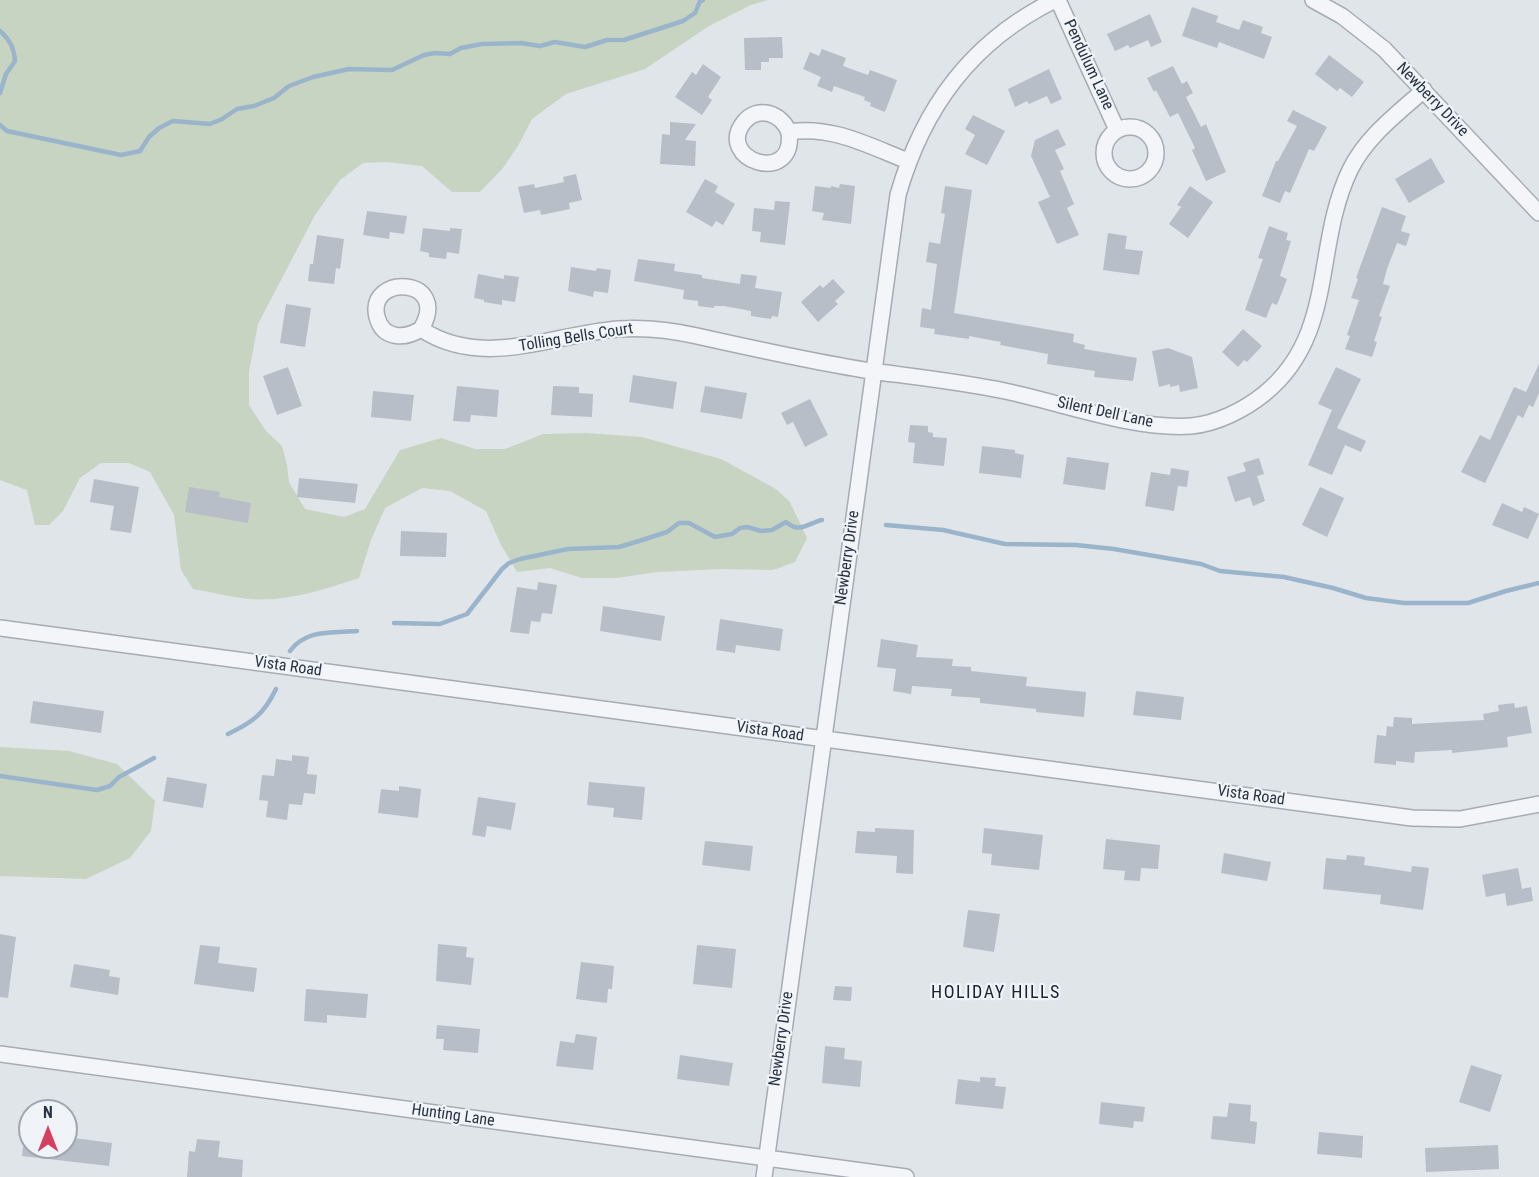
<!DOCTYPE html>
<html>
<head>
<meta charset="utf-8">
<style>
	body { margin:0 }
	#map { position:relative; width:1539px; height:1177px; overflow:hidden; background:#e0e5ea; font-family:"Roboto Condensed",sans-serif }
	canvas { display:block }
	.north { position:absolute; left:18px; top:1099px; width:60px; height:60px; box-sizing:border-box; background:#f0f3f7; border:2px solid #a0a6af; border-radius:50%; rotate:0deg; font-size:16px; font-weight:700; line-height:24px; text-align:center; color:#283342 }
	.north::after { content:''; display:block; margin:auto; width:21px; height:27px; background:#d4405e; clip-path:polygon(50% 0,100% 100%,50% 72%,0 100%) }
</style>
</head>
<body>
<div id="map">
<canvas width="1539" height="1177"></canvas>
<div class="north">N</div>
</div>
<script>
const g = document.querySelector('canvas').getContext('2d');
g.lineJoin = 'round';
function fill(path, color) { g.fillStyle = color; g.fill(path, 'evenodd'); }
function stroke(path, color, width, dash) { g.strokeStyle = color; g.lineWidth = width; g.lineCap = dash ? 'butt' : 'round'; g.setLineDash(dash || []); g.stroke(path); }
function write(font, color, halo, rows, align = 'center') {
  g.font = font + ' "Roboto Condensed",sans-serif'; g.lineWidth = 4.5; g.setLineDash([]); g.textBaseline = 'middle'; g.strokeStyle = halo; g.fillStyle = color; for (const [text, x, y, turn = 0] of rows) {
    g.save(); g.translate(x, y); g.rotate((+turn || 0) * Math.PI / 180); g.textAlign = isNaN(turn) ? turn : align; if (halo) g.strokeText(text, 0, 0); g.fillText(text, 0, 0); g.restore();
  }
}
const green = new Path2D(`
	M0 0H768L751 5 709 26 645 69 566 94 532 119 519 144 503 168 480 192H452L422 166 387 162 363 163 340 180 315 215 258 324 249 372V405L266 431 282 446 287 465 289 482 305 509 344 517 365 509 400 450 441 438 475 449H505L543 434 585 433 642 437 721 459 776 489 790 502 807 538 795 562 773 570 721 569 657 572 617 578H582L550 568 517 572 500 543 486 511 450 491 422 488 385 508 371 540 359 578C323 590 287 602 249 599 230 597 212 592 193 589L181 570 174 515 150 472 129 463H101L80 478 63 511 49 525H35L27 490 0 480Z
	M0 747 69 751 117 764 155 801 151 831 130 858 86 879 0 876Z`);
const stream = new Path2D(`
	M0 31C10 40 14 48 15 61L6 74 0 93
	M0 125 7 131 121 155 140 151 149 137 159 128 173 121 210 124 222 119 237 109 254 106 274 98 289 86 313 77 349 69 392 70 424 55 435 53 450 54 461 48 482 44 521 43 540 46 555 42 585 47 607 40H624L683 21 695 13 700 1 703 0
	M886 525 943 530 1005 544 1076 545 1114 549 1201 564 1220 571 1284 577 1333 588 1366 598 1404 603H1468L1506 591 1539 583
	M394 623 440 624 467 614 502 569 509 563 520 559 568 549 619 547 639 541 667 532 679 523H689L715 537 732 534 740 528 747 527 761 531 772 530 786 522C800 534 808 523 822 520
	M290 651C306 629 332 633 357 631
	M228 734C253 722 264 714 276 689
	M0 776 97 790 110 786 119 777 154 758`);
const building = new Path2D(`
	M1192 7 1218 16 1216 22 1239 30 1243 20 1263 27 1261 33 1272 37 1264 59 1219 42 1217 48 1182 36Z
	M1150 14 1162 42 1151 47 1148 40 1130 48 1128 45 1115 51 1107 34Z
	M782 37 783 58H769V62H761V70H745L744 38Z
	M822 49 846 58 843 66 868 75 870 70 897 80 885 112 870 106 871 103 864 100 865 97 834 86 832 92 817 86 821 77 803 69 810 52 819 56Z
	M1329 55 1364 82 1352 97 1340 88 1337 91 1315 74Z
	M703 64 721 77 708 97 712 100 702 115 675 97 692 72 696 75Z
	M1173 66 1182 84 1187 81 1193 93 1186 97 1201 127 1206 124 1226 172 1206 181 1192 150 1195 148 1178 113 1170 117 1156 90 1154 92 1147 78Z
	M1049 69 1062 99 1051 104 1047 96 1029 104 1027 101 1015 107 1008 89Z
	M1293 110 1327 127 1314 151 1309 149 1290 193 1285 191 1280 203 1262 196 1276 161H1278L1297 126 1287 121Z
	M973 115 1005 131 987 165 965 154 975 135 965 129Z
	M670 122 696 124 685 140 696 141 695 166 660 164 662 134 670 135Z
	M1058 129 1066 145 1055 150 1064 169 1060 171 1074 204 1067 208 1079 235 1057 244 1038 202 1050 197 1031 156 1035 140Z
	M1431 158 1445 182 1409 203 1395 179Z
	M576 174 582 200 569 203 570 209 541 215 540 210 524 213 518 187 534 184 535 188 564 182 563 177Z
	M705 179 718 186 715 192 735 204 723 225 716 221 712 227 686 212Z
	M840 184 855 186 851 224 822 220 824 213 812 211 815 186 831 188V186L839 188Z
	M945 186 972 190 954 313 1074 334 1073 342 1085 345 1084 349 1137 358 1133 381 1094 377 1095 371 1047 364 1048 354 1000 345 1001 342 969 336V339L934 334 935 329 920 327 922 308 931 310 937 264 926 262 929 242 940 244 945 214 941 213Z
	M1190 186 1213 202 1188 238 1169 224 1181 207 1177 205Z
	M775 201 790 202 785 245 760 242 761 232 752 231 754 208 774 210Z
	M1382 207 1406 216 1401 231 1410 234 1406 246 1397 243 1387 269 1383 284 1390 286 1379 316 1382 317 1374 341 1377 342 1372 357 1345 349 1350 336 1347 335 1359 300 1351 298 1358 279 1356 278Z
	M367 211 407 216 404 234 390 232 389 239 363 235Z
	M1269 226 1288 233 1286 240 1291 241 1280 276 1287 279 1277 305 1272 303 1266 318 1245 310 1263 259 1258 258Z
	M423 228 450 231V228L462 229 459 254 447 252 446 259 429 257V253L420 251Z
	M1108 233 1127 236 1125 249 1143 251 1139 275 1103 270Z
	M317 235 344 239 340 269 336 268 334 284 308 281 310 264H313Z
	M638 259 675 264 674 271 702 275V278L740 284 741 274 757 276 755 288 782 292 778 317 772 316 771 319 751 316V311L724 306H714V308L698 306V301L683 299 684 290 634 281Z
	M571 267 596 271 597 268 611 270 608 293 594 291 593 297 568 291Z
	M478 274 504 279V275L519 277 515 302 502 300V305L484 302V300L474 298Z
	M833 279 845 292 835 301 838 304 818 322 801 302 820 285 823 288Z
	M286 304 311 308 305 347 280 343Z
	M1243 329 1262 346 1247 362 1244 360 1238 367 1222 352Z
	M1168 348 1192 357 1198 388 1180 392 1179 385 1170 387V384L1159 387 1152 351Z
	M1539 364V393L1533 407 1529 405 1523 418 1518 415 1485 483 1461 472 1480 435 1490 440 1514 387 1526 392Z
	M288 367 302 406 277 415 263 376Z
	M1336 367 1361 379 1337 428 1366 441 1361 452 1345 445 1332 475 1308 465 1332 410 1318 404Z
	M633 375 677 382 673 409 629 402Z
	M457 386 499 390 497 417 471 415 470 422 453 421Z
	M553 386 579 387V393L593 394 592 417 551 415Z
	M705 386 747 393 742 419 700 412Z
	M373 391 414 395 411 421 371 417Z
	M810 399 828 435 805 447 793 422 787 425 781 413Z
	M910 425 928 426V432L933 433V437L947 438 944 466 913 463 915 443 908 442Z
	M982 446 1015 450V453L1024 455 1021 478 979 473Z
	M1067 457 1109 463 1105 490 1063 484Z
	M1259 458 1264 474 1257 476 1265 501 1253 506 1250 497 1235 502 1227 477 1246 471 1243 463Z
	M1171 468 1189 471 1187 487 1178 486 1174 511 1145 506 1151 472 1170 475Z
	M299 478 358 484 355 503 297 497Z
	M94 479 139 487 131 533 110 530 114 506 90 502Z
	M189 487 220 492 219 497 251 503 248 523 185 512Z
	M1320 487 1344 498 1327 537 1302 525Z
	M1502 503 1522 512 1524 507 1539 514 1528 539 1492 525Z
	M401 531 447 533 446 557 400 556Z
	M538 582 557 585 552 614 542 613 540 622 531 621 529 634 510 632 517 587 537 590Z
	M603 606 665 616 661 641 600 631Z
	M720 619 783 629 780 651 736 645 735 653 716 650Z
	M881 639 918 645 916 657 953 659 952 666 971 667V671L1027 677 1026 686 1086 692 1084 717 1036 712V709L980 703V698L951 696 952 689 912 686 911 694 893 691 896 669 877 667Z
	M1136 691 1184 697 1181 720 1133 715Z
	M33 701 104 711 101 733 30 723Z
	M1514 703 1515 708 1527 706 1532 733 1507 737 1508 747 1452 753V750L1415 752 1414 763 1396 761V765L1374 763 1377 735 1386 736 1387 726 1393 727 1394 717 1412 718V724L1484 720 1483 714 1499 711 1498 705Z
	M292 755 309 757 307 774 317 775 315 794 304 793 302 805 289 804 287 820 266 817 268 801 259 800 262 775 274 776 276 759 292 761Z
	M167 777 207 784 203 808 163 801Z
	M589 782 645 787 642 820 613 817 614 808 587 805Z
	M399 786 421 789 418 818 378 813 381 789 399 791Z
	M478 797 516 803 511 830 487 826 485 837 472 835Z
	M875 828 914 830 913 874 896 873 897 856 855 853 857 831 875 832Z
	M984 828 1043 835 1039 870 991 865 992 854 982 853Z
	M1106 839 1160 845 1158 869 1141 868 1140 881 1124 880 1125 871 1103 869Z
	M705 841 753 846 750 871 702 865Z
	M1224 853 1271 862 1267 881 1221 873Z
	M1347 855 1365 857 1364 865 1411 872 1412 866 1429 868 1423 910 1380 904 1381 895 1323 889 1326 858 1346 860Z
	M1518 868 1522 889 1531 887 1533 901 1507 906 1505 893 1486 897 1482 875Z
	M968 910 1000 914 994 952 963 947Z
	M0 934 16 937 8 998 0 997Z
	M438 944 467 947 466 957 474 958 471 985 436 981Z
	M200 945 220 947 218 963 257 968 254 992 194 984Z
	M697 945 736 949 732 988 693 984Z
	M581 962 614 966 612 989H608L607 1003 576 999Z
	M74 964 110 970 109 976 120 978 118 995 70 987Z
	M835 986 852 987 851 1001 833 1000Z
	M306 989 368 994 366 1018 327 1015V1023L304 1021Z
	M437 1025 480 1029 478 1053 443 1050 444 1039H436Z
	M576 1034 597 1037 593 1070 556 1066 560 1041 574 1043Z
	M825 1046 845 1048 844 1059 862 1061 860 1087 822 1083Z
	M680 1055 733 1063 729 1086 677 1079Z
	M1471 1065 1502 1075 1490 1112 1459 1102Z
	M980 1077 996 1078 995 1086 1006 1087 1003 1109 955 1104 958 1079 980 1082Z
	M1101 1102 1145 1107 1143 1122 1134 1121 1133 1128 1099 1124Z
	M1229 1103 1251 1105 1250 1121 1257 1122 1255 1144 1211 1139 1213 1116 1227 1117Z
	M1319 1132 1363 1136 1362 1158 1317 1154Z
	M66 1137 112 1143 109 1166 22 1156 23 1147H66Z
	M197 1139 220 1141 218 1157 243 1160 242 1177H187L189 1151 195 1152Z
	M1498 1145 1499 1169 1426 1172 1425 1148Z`);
const street = new Path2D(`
	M1058 0 1117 130
	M1313 0 1342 16 1384 49 1539 213
	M1104 153a26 26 0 1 1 52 0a26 26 0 1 1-52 0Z
	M789 132C781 113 758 105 744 122 714 160 796 187 789 132 832 125 869 146 908 161
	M421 329C405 339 383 340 377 317 366 273 452 277 421 329 483 370 552 334 618 329 645 327 671 330 697 336 755 349 813 362 871 371 916 377 961 382 1005 391 1062 403 1134 430 1191 426 1216 424 1244 410 1264 394 1337 335 1313 247 1350 170 1366 137 1397 114 1424 90
	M0 628 1412 818 1460 819 1539 804
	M0 1054 906 1177
	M764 1177 898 195C923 107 972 41 1055 0`);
const streetNames = [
	["Pendulum Lane",1088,65,65],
	["Newberry Drive",1432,100,46],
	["Tolling Bells Court",576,338,-9],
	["Silent Dell Lane",1105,413,12],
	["Newberry Drive",848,558,-82],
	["Vista Road",288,667,8],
	["Vista Road",770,732,8],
	["Vista Road",1251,796,8],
	["Newberry Drive",782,1039,-82],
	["Hunting Lane",453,1116,8]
];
const neighbourhoodNames = [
	["HOLIDAY HILLS",996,993]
];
fill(green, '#c7d4c1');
stroke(stream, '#9ab4cb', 4.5);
fill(building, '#b7bec7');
stroke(street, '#a5acb4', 18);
stroke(street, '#f3f5f8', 15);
write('16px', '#283342', '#f0f3f7', streetNames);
g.letterSpacing = '1.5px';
write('18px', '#1a2433', '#f0f3f7', neighbourhoodNames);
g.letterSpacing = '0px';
</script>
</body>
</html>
